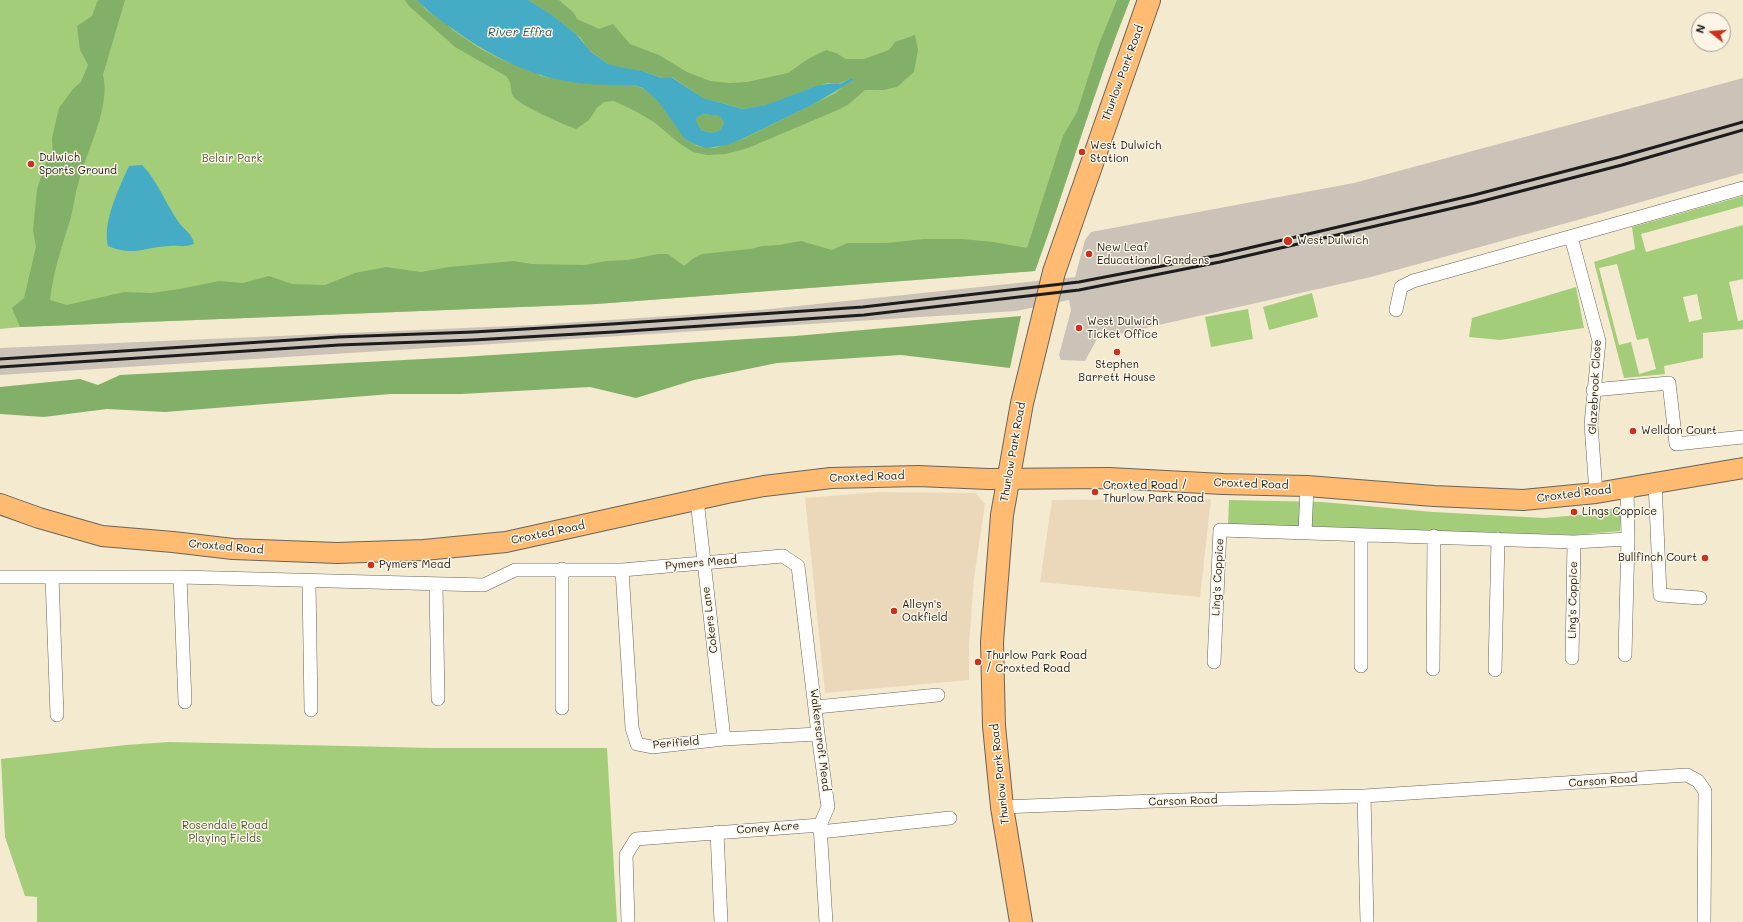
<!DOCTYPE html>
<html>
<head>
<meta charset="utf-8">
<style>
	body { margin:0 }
	#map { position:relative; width:1743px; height:922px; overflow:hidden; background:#f4ead0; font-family:Mali,sans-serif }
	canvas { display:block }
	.north { position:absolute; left:1691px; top:12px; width:40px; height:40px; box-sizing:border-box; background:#fcf5e5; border:1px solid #a29e95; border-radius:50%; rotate:287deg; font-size:11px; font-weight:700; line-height:16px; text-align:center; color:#1c1c1c }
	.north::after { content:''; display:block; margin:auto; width:14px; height:18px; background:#c8321e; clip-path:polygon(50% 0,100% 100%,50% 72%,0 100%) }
</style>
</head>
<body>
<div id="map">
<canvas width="1743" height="922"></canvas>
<div class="north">N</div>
</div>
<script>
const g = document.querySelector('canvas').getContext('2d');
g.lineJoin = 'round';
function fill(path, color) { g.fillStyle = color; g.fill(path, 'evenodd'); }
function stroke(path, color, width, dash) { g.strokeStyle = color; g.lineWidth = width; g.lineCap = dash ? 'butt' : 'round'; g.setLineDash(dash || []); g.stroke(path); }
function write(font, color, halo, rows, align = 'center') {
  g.font = font + ' Mali,sans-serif'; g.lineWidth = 3; g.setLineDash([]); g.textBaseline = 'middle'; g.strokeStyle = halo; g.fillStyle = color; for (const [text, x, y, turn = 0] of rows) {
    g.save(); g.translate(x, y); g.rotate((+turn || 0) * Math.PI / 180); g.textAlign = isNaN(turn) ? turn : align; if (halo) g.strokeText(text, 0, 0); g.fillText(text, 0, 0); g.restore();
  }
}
const built = new Path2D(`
	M879 492 976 493 985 504 974 578 969 645V680L825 693 805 498Z
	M1211 499 1200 597 1040 582 1052 500Z`);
const industrial = new Path2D(`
	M1743 78V173L1574 221 1371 277 1097 339 1085 361 1061 360 1059 355 1071 310 1069 300 1016 311 0 375V348L534 325 760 310 1075 277 1085 240 1091 232 1354 183Z`);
const green = new Path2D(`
	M0 0H1130C1094 89 1068 181 1035 271L596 304 20 327 0 329Z
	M1743 196V206L1641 234 1646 252 1743 225V279L1729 282 1738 321 1743 320V329L1703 333V358L1664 366 1665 374 1624 378 1594 262 1635 249 1632 227ZM1617 264 1637 340 1648 338 1656 369 1639 374 1631 342 1619 345 1599 268ZM1697 294 1702 319 1689 322 1683 297Z
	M1576 287 1584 328 1500 340 1469 337 1472 318Z
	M1312 293 1318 317 1269 330 1263 307Z
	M1248 309 1253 339 1211 347 1205 317Z
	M1229 500 1322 502 1433 512 1544 518 1591 514 1622 506 1620 531 1574 535 1228 526Z
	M169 742 434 748H607L617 922H37V897L25 896 5 837 1 759 126 745Z`);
const forest = new Path2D(`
	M99 0H125L103 75C111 106 87 150 79 181 75 193 74 205 71 217 63 244 53 271 50 300L67 305 124 292 151 293 180 289 219 281 243 283 269 276 292 284 325 285 355 273 386 267 421 272 449 267 514 261 531 264 585 265 606 261 628 260 658 254H668L684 266 694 258 702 254 750 249 762 246 779 245 801 241 832 250 847 243H887L923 239H963L993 242 1027 248 1063 136 1077 112 1099 44 1117 0H1130C1094 89 1068 181 1035 271L596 304 20 327 12 308 24 298 36 247 33 230 37 189 46 162 53 156 52 138 59 108 73 89 81 82 88 65 80 50 77 26 92 16 97 2Z
	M405 0H417L426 10 443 21 454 31 479 48 502 60 530 69 541 76 572 82 634 85 644 89 658 100 689 140 696 146 715 148 743 139 836 93 842 87 854 80 852 78 838 84 827 83 820 85 767 105 744 109 703 98 672 77 663 78 642 71 619 68 608 64 588 49 581 38 576 34 550 14 528 0H559L574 13 577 19 599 29 613 24 630 44 659 55 687 72 710 81 729 83 747 82 788 73 808 59 826 50 836 53 846 59H864L889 50 895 42 915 35 918 50 914 72 897 87 883 90H865L849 104 840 109 748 148 726 154 707 155 693 152 679 143 654 122 637 112 614 101 604 102 597 108 589 120 576 129C565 125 518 105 513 96 509 88 513 83 506 76L455 47 409 6Z
	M703 114 720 116 724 123C720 134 712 134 701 130L696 122V118Z
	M1021 316 1010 368 901 355 777 363 694 380 636 398 590 387 461 394H391L165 412 107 409 44 417 0 414V387L80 379 98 385 120 375 461 357 795 336Z`);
const water = new Path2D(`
	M417 0H528L549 13 576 34 591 52 608 64 619 67 642 71 662 78 671 77 703 98 743 109 766 105 819 85 828 84H840L852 78 854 80 814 104 742 139 727 145 707 148 696 145 684 138 658 101 643 88 634 85C609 85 584 85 560 80 517 71 478 48 443 22 434 15 425 9 417 0ZM703 114 720 116 724 123C720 134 712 134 701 130L696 121V118Z
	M142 165C158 181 166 205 180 224 186 231 192 234 194 244 182 248 180 245 169 246 144 247 134 257 108 246 102 223 119 188 129 166Z`);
const street = new Path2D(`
	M1571 237 1599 341 1591 424 1596 493
	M1396 310 1401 287 1413 281 1743 188
	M1593 390 1669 383 1676 444 1743 437
	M1655 482 1660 595 1700 598
	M697 500 724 739
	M1305 533 1307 486
	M562 569V708
	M622 570 632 728 637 744 652 747 724 739 818 734
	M0 577H180L484 585 515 570H622L783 556 798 566 818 734 828 807 820 825 826 922
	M52 577 57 715
	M180 577 185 702
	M309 582 311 710
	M436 585 438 699
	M1625 655 1628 539
	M1572 658 1574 542
	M1214 662 1220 530 1574 542 1628 539 1627 487
	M1361 666V535
	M1433 669 1434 536
	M1495 670 1498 539
	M816 707 938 695
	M1364 796 1367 922
	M1002 807 1180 800 1364 796 1687 775 1698 781 1705 791 1704 922
	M717 832 721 922
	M820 832 950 818
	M628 922 626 855 636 839 820 825`);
const primary = new Path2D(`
	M0 504 39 518 102 536 173 542 233 549 337 553 424 550 506 542 727 493 764 486 831 478 918 476 988 479 1109 478 1223 484 1307 486 1434 496 1523 500 1596 493 1743 468`);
const highway = new Path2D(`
	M1021 922 1002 807 994 726 992 642 1002 515 1022 403 1054 272 1149 0`);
const rail = new Path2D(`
	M0 359 338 337 473 332 612 324 863 307 1079 282 1219 255 1474 195 1620 157 1743 122
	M0 367 339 345 473 340 613 332 864 315 1079 290 1220 262 1475 203 1622 165 1743 130`);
const markers = [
	[1082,152,4,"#c8321e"],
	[31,164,4,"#c8321e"],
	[1288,241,5,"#c8321e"],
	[1089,254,4,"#c8321e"],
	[1079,328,4,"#c8321e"],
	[1117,352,4,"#c8321e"],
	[1633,431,4,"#c8321e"],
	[1095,492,4,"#c8321e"],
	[1574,512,4,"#c8321e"],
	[1705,558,4,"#c8321e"],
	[371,565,4,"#c8321e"],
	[894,611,4,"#c8321e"],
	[978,662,4,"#c8321e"]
];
const streetNames = [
	["Thurlow Park Road",1123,73,-70],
	["Glazebrook Close",1595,387,-87],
	["Thurlow Park Road",1013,452,-80],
	["Croxted Road",867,477,-2],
	["Croxted Road",1251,484,2],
	["Croxted Road",1574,494,-7],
	["Croxted Road",548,533,-12],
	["Croxted Road",226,547,5],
	["Pymers Mead",701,563,-5],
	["Ling's Coppice",1218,577,-87],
	["Ling's Coppice",1573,600,-89],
	["Cokers Lane",710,620,-97],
	["Walkerscroft Mead",820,740,83],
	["Perifield",676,743,-5],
	["Thurlow Park Road",1000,774,-96],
	["Carson Road",1603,781,-4],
	["Carson Road",1183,801,-2],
	["Coney Acre",768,828,-4]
];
const poiNames = [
	["West Dulwich",1090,146],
	["Station",1090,159],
	["Dulwich",39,158],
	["Sports Ground",39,171],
	["West Dulwich",1297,241],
	["New Leaf",1097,248],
	["Educational Gardens",1097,261],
	["West Dulwich",1087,322],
	["Ticket Office",1087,335],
	["Stephen",1117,365,"center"],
	["Barrett House",1117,378,"center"],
	["Welldon Court",1641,431],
	["Croxted Road /",1103,486],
	["Thurlow Park Road",1103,499],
	["Lings Coppice",1582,512],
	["Bullfinch Court",1697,558,"right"],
	["Pymers Mead",379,565],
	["Alleyn's",902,605],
	["Oakfield",902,618],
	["Thurlow Park Road",986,656],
	["/ Croxted Road",986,669]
];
const parkNames = [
	["Belair Park",232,159],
	["Rosendale Road",225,826],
	["Playing Fields",225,839]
];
const waterNames = [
	["River Effra",520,32]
];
fill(built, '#ebd8ba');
fill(industrial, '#cbc3b8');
fill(green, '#a3cd79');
fill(forest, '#82b069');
fill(water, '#46acc6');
stroke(street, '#68645b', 14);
stroke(primary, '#68645b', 22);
stroke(highway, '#68645b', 24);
stroke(street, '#fff', 13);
stroke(primary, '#ffbb71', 20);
stroke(highway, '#ffbb71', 22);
stroke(rail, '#1c1c1c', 3);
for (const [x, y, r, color] of markers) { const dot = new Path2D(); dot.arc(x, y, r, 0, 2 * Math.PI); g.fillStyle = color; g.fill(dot); stroke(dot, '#fcf5e5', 1.5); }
write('11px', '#1c1c1c', '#fcf5e5', streetNames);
write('11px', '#1c1c1c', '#fcf5e5', poiNames, 'left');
write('11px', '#4b5a3d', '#fcf5e5', parkNames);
write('italic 12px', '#2f5d68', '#fcf5e5', waterNames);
</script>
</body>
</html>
